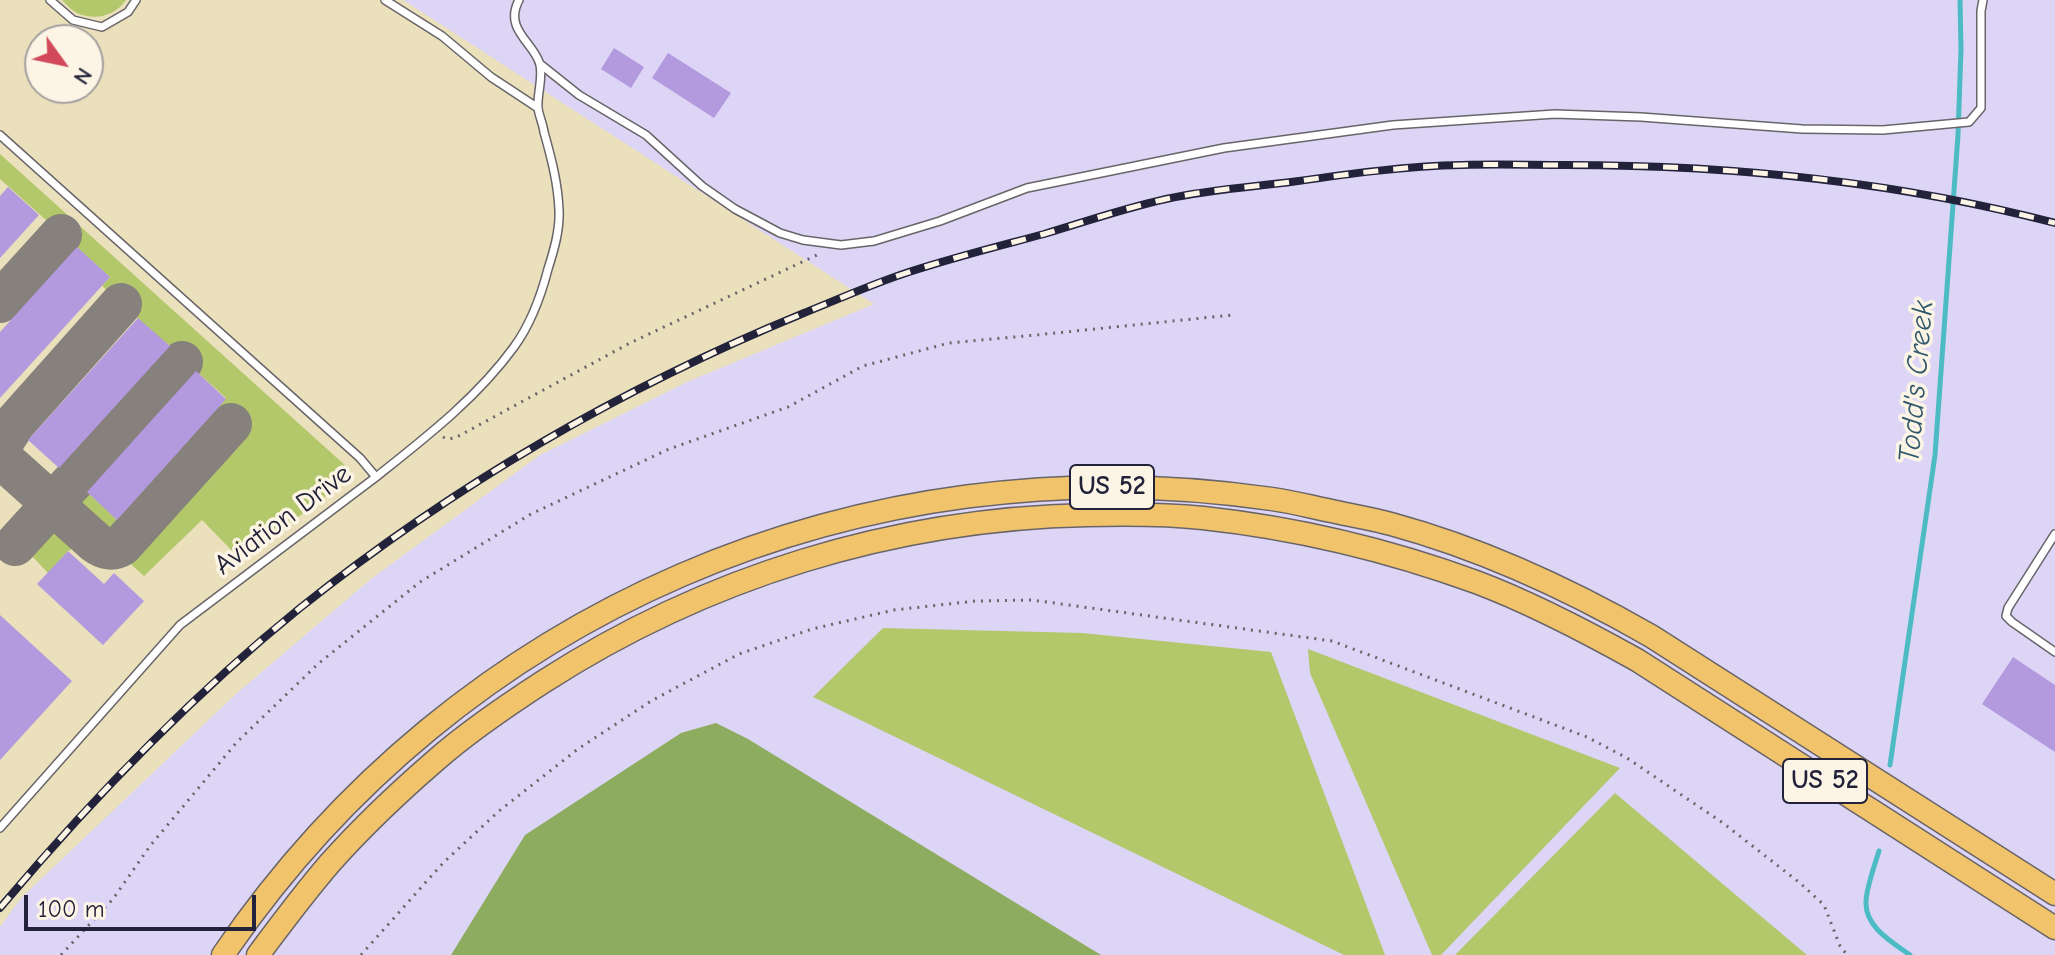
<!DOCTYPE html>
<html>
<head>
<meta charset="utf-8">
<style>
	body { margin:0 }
	#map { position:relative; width:2055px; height:955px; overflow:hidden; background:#ebe0bc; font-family:"Comic Neue",sans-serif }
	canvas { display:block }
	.north { position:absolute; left:24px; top:24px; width:80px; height:80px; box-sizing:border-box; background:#fcf5e5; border:2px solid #a5a1a1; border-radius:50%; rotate:123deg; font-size:22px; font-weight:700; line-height:32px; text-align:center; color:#22223b }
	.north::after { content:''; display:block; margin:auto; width:28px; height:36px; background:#d1495b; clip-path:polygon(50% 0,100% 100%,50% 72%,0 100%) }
	.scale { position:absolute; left:24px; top:895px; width:232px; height:36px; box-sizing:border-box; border:4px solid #22223b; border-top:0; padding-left:10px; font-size:24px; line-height:28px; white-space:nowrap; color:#22223b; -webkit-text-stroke:6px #fcf5e5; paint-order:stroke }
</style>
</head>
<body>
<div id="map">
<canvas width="2055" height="955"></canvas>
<div class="north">N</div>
<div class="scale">100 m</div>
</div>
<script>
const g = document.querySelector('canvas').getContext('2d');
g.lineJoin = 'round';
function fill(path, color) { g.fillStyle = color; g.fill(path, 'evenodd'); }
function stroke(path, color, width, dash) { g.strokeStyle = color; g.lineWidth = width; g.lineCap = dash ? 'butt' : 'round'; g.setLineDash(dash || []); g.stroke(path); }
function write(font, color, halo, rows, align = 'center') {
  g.font = font + ' "Comic Neue",sans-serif'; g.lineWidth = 7; g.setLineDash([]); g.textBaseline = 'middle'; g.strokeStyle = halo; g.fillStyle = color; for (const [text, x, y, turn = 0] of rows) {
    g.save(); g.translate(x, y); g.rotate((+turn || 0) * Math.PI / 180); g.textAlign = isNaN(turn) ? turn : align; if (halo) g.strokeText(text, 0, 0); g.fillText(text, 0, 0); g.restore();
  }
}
const built = new Path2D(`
	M403 0H2055V955H0V927L21 898 237 693 371 579 540 455 687 382 874 304Z`);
const green = new Path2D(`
	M62 0H126C115 16 95 21 77 13 71 10 66 4 62 0Z
	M0 154 347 467 346 481 241 560 202 520 144 576 126 560 128 551 237 429 216 410 226 398 102 286 110 277 0 179Z
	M91 474 99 479 87 492 117 519 119 518 126 524V529C108 543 89 517 77 505L80 488Z
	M53 523 62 524 82 540 77 547 68 551 48 573 29 553C32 537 38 529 53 523Z
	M883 628 1082 633 1271 652 1385 955H1344L813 697Z
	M1308 649 1620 768 1441 955H1432L1310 673Z
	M1615 793 1807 955H1455Z`);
const forest = new Path2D(`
	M716 723 748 739 1101 955H451L525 835 681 733Z`);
const stream = new Path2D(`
	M1890 765 1935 455 1958 135 1961 49 1960 0
	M1879 851C1875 864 1866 889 1866 902 1865 927 1892 942 1910 955`);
const taxiway = new Path2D(`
	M0 302 61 235
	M0 446 15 423 121 304
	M0 457 96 543C104 549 113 551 122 545L231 424
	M15 545 182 362`);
const building = new Path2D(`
	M614 48 644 67 631 88 601 69Z
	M668 53 731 93 714 118 652 78Z
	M8 187 39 215 0 258V196Z
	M77 247 110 277 0 398V332Z
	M138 318 170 346 59 468 28 440Z
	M196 371 226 399 117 520 87 492Z
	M68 551 104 584 114 573 144 601 103 645 37 584Z
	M0 615 72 681 0 760Z
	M2013 657 2055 685V752L1982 704Z`);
const path = new Path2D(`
	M443 437 447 439 455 438 630 343 819 254
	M61 955 113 899 150 846 237 742 319 663 420 582 531 514 669 449 788 407 863 366 949 343 1036 335 1232 315
	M361 955 443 863 499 811 578 749 651 701 739 654 812 629 894 610 976 601 1032 600 1332 641 1587 737 1627 758 1723 823 1800 883 1824 905 1840 946 1847 955`);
const lane = new Path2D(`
	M50 0 73 20 102 27 128 12 136 0
	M385 0 442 36 491 77 538 108
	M540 64 579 95 646 135 702 186 735 209 780 233 803 240 841 245 874 241 940 221 1027 188 1224 148 1393 125 1555 114 1641 117 1802 129 1883 130 1969 122 1981 108V11L1983 0
	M0 135 360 458 376 477 180 625 0 828
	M376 477C425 438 477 398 514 347 530 325 541 296 548 269 554 250 560 230 559 210 558 183 551 157 544 132 543 124 539 116 538 108 537 94 543 79 540 65 535 43 503 30 519 0
	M2055 534 2008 608 2006 616 2012 622 2055 652`);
const primary = new Path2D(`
	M223 955C458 610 861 439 1272 499 1294 502 1315 508 1336 512 1354 516 1373 519 1391 524 1483 549 1569 589 1651 636L2055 894
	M258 955C281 924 305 892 330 863 363 826 399 792 436 760 469 731 506 706 543 682 706 577 893 519 1087 515 1125 514 1165 514 1203 518 1296 528 1388 550 1476 582 1532 603 1585 631 1637 660L2055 928`);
const rail = new Path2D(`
	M0 908C91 800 190 697 300 608 453 486 623 387 804 313 836 300 868 286 900 275 947 259 996 247 1044 234 1084 222 1125 208 1166 199 1206 190 1250 187 1291 182 1348 174 1405 166 1462 165 1497 164 1531 165 1566 165 1732 165 1894 181 2055 223`);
const shields = [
	[1112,487,84],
	[1825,781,84]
];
const shieldNames = [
	["US 52",1112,487],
	["US 52",1825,781]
];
const streetNames = [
	["Aviation Drive",283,520,-37]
];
const waterNames = [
	["Todd's Creek",1917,382,-85]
];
fill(built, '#ddd5f6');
fill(green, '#b3c76b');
fill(forest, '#8eac5f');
stroke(stream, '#4dbbc4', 5);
stroke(taxiway, '#86817c', 42);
fill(building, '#b399dd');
stroke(lane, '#686468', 10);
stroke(primary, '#686468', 25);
stroke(path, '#686468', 3, [2, 6]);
stroke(lane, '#fff', 7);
stroke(primary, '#f1c36a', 22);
stroke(rail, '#22223b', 8);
stroke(rail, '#fcf5e5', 5, [15]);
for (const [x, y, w] of shields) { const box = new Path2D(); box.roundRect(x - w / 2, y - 22, w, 44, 6); g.fillStyle = '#fcf5e5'; g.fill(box); stroke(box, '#22223b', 2); }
write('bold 26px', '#22223b', null, shieldNames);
write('28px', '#22223b', '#fcf5e5', streetNames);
write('italic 30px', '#31586b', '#fcf5e5', waterNames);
</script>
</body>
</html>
